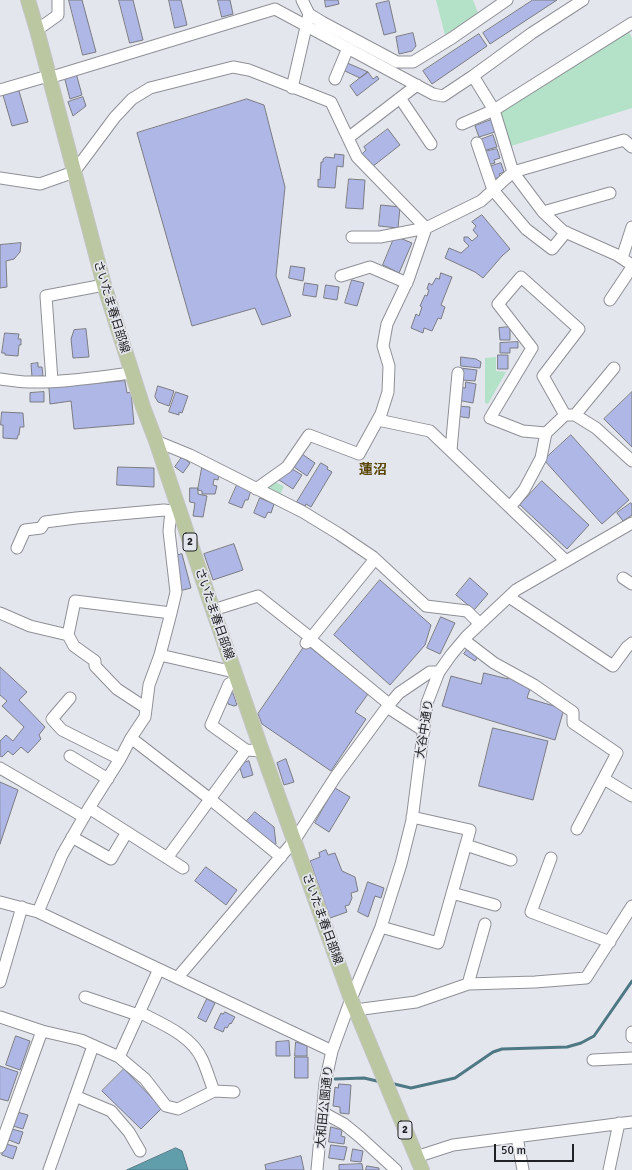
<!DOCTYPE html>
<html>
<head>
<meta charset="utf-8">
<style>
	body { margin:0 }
	#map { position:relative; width:632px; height:1170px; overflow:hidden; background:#e4e6ed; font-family:Signika,sans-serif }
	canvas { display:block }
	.scale { position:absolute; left:494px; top:1144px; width:80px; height:18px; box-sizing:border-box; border:2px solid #202124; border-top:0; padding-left:5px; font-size:12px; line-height:14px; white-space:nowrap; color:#202124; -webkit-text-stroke:3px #e4e6ed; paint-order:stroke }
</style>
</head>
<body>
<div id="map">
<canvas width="632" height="1170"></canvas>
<div class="scale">50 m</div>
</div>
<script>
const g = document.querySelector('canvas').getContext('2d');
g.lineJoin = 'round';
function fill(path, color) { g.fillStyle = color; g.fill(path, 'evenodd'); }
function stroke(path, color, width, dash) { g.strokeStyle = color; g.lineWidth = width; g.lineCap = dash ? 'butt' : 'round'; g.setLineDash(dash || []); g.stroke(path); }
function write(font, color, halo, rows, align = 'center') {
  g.font = font + ' Signika,"Noto Sans JP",sans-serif'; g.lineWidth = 3.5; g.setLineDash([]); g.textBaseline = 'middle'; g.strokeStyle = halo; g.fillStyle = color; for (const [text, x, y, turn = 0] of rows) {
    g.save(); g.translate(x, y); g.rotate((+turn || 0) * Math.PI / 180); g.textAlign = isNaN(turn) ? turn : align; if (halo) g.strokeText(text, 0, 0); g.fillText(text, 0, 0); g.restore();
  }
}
const green = new Path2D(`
	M436 0H473L478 13 445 35Z
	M624 30 629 31 632 38V108L508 147 497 111 543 86 581 58Z
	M496 357V371L506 372 488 404 485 403V358Z
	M273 481 284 486 280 495 262 488Z`);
const water = new Path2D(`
	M176 1148 182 1151 188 1170H127Z`);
const stream = new Path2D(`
	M335 1079 364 1078 381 1082
	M390 1083 411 1088 455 1078 493 1052 502 1049 567 1047 581 1043 594 1036 632 981`);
const building = new Path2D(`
	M69 0H82L96 52 83 55Z
	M119 0H133L143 40 130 43Z
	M169 0H181L187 25 175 28Z
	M218 0H230L233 14 222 17Z
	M325 0H338L339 4 326 7Z
	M533 0H557L490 44 483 33Z
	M389 1 396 32 384 35 376 4Z
	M413 33 416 46 412 51 399 54 396 37Z
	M479 34 487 46 432 84 423 71Z
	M345 62 368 72 360 78 345 71V69L343 68Z
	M368 72 373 79 377 76 379 79 357 96 350 86Z
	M76 73 82 95 70 99 64 76Z
	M19 91 28 122 12 126 3 95Z
	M83 97 86 106 73 116 68 102Z
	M247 99 264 105 285 187 276 276 291 316 262 325 255 308 192 326 137 133Z
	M491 120 495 132 479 137 475 126Z
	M388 129 400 145 372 167 362 154 366 150 364 147Z
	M493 135 497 147 483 151 480 140Z
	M497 149 500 158 494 160 495 163 488 165 484 152Z
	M335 154 344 155 343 167 337 166 335 188 318 187V179L320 180 321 162H323V159L326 157 334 158Z
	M501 163 504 172 499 174 500 177 493 179 489 167Z
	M349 179 365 180 363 209 346 208Z
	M381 205 400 207 398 228 379 226Z
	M482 215 510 249 502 256 483 278 475 272 445 258 449 248 461 253 469 246 464 241V237H468L472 241 478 236 473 230 476 226 472 222Z
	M395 236 412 243 399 273 383 265Z
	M21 243 20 252 14 259 6 261 7 287 0 288V245Z
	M291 266 305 268 303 281 289 278Z
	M441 273 452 277 441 305 445 307 441 319 438 318 432 331 424 328 423 333 411 328 416 314 419 316 422 307 420 306 425 295 427 296 429 290 427 289 429 283 432 285 436 278 439 279Z
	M352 280 364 283 357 306 345 303Z
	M305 283 318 285 316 297 303 295Z
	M326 285 339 287 337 300 324 298Z
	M510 327V340H500L499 328Z
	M86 329 89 357 73 358 71 339 74 330Z
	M5 333 19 334 18 339H21V345H19L18 356 5 355V353H2Z
	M518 342V348H510V353H500V343Z
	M498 355H508V369H498Z
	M461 357 476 359 481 362 480 368 461 366Z
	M38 363V367H42L43 376 32 377 31 364Z
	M460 368 477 370 475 381 462 380 459 376Z
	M125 381 127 393 131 392 134 424 74 429 71 401 50 404 49 388Z
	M466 382 476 384 473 403 457 400 459 387 465 388Z
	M158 386 174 391 169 406 158 402 155 397Z
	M44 392V402H30V393Z
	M176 392 188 396 182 413 179 412V415L169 412Z
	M632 392V447L604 419Z
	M457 406 470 407 469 418 456 416Z
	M2 412 23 413 24 427H20L19 435H18L17 439 3 438V425H1Z
	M571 435 629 500 602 524 544 460Z
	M302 454 315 463 307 476 294 467Z
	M182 457 190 463 183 473 175 467Z
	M321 463 328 467 327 469 332 472 311 507 306 504 305 506 297 502Z
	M118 467 154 468V487L117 485Z
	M289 467 302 475 293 489 279 480Z
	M202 468 219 474 218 480 214 479 213 485 217 486 215 494H202V491L198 490Z
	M542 481 589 525 567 549 520 505Z
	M237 485 251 490 248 500H245L242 508 229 503Z
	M190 488H198V494L207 496 203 517 193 516 195 503 190 502Z
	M260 498 274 504 271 513 268 512 265 518 254 513Z
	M631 503 632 505V515L623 521 617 513Z
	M234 544 243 570 213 580 204 554Z
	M182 554 191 588 179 591 175 556Z
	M470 578 488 594 474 610 456 595Z
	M380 580 431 625 425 645 390 685 334 635Z
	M441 617 455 623 440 654 427 648Z
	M306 644 368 694 355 712 366 719 331 771 262 724 258 714Z
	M469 647 480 654 475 661 464 654Z
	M0 667 27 692 19 700 45 727 39 735 41 739 28 753 21 747 13 755 8 751 2 757 0 756V741L6 735 13 741 24 727 2 706 7 701 0 695Z
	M484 673 508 679 509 675 531 686 527 698 564 709 555 740 442 706 451 676 481 684Z
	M233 693 237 705 234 706 228 704 227 700 229 695Z
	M493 728 548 741 533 800 479 786Z
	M286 759 294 782 284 785 277 763Z
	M249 761 253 775 243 778 239 765Z
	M0 782 18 790 0 844Z
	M335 788 350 797 329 832 315 823Z
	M255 812 274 827 276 844 274 846 246 822Z
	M326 850 328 855 335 853 342 871 355 877 358 891 351 893 352 898 349 905 345 906 347 912 330 918 310 861 320 857 319 853Z
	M206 867 237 890 226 905 195 881Z
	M368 882 384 888 381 898 375 896 368 917 358 912Z
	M207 999 215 1003 206 1022 198 1018Z
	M225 1012 235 1017 231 1024 230 1023 227 1028 225 1027 223 1032 214 1028 221 1013 223 1014Z
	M16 1036 30 1041 20 1070 6 1065Z
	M289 1041 290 1056H276V1042Z
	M296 1042 307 1046V1056H295Z
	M295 1057H308V1078H295Z
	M0 1066 18 1072 8 1101 0 1099Z
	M124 1069 162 1108 141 1129 102 1091Z
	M339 1084 351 1085 349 1114 340 1113V1107L333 1106 335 1087 338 1088Z
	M17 1112 28 1115 23 1129 13 1126Z
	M331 1127 342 1130 341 1136 345 1137 344 1144 329 1142Z
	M12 1129 23 1132 19 1144 9 1140Z
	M6 1144 17 1147 13 1159 2 1155Z
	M331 1145 347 1147 344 1160 329 1158Z
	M353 1149 363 1151 361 1162 351 1161Z
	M301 1156 304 1170H266L265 1165Z
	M362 1164 363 1170H339V1165Z
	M367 1166 379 1168V1170H366Z`);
const minor = new Path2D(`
	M302 0 309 14
	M37 30 58 15V0
	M473 76 494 110 513 172 543 212 563 231 617 255 632 265
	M335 79 348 48
	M292 88 309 14 322 22 397 62H413L452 38 507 0
	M0 90 48 76H55L275 9 433 94 443 96 473 76 532 33 583 0
	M400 98 431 144
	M462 124 494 110 632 23
	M348 138 417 85
	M477 143 493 190 526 229 552 249 566 232
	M0 178 40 184 74 172 115 117 132 99 150 88 233 67 249 70 331 102 357 157 426 228 380 237H352
	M543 212 610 193
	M622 258 632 227
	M341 276 370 267 407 283
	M610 300 632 267
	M0 379C9 380 18 382 28 382 62 383 98 377 132 373
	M52 381 46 296 104 285
	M565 415 543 376 579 329 521 277 498 304 532 348 490 418 523 431 546 433 565 415H575L596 428 632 461
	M575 415 614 368
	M378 420 430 431 566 561
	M156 441 190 455 303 512 339 534 373 557 426 606 467 611 480 624
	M451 450 458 373
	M256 489 287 467 309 435 359 454 381 414 388 392 389 366 383 346 387 324 408 280 426 228 481 201 513 172 624 140 632 147
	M510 507 524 490 541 458 546 433
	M17 548 25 530 41 528 45 522 76 518 164 510 171 511
	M623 578 632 584
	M509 597 613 666 627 647 632 643
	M213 610 258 596 311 638 375 559
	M0 613 30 626 68 635 75 601 171 613 176 592 169 531 171 511 179 508
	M68 635 74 646 95 661V666L117 689 146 708
	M464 640 494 663 534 685 573 712V723L617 753 577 829
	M306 643 311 640 389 704
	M160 655 234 672
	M237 680 229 684 211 725 246 750
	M70 698 52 719 62 730 120 759
	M387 707 424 731
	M131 738 210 799 281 857
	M70 756 108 779
	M0 768 84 817
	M604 779 632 796
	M89 808 183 868
	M72 837 111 859 127 832
	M466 845 511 860
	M167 858 246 750 262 751
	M551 858 531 912 610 942
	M452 893 495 905
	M0 902 38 912 332 1051
	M38 912 62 855 89 808 120 759 131 738 145 717 149 685 160 655 171 613
	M381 927 438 943 470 830 412 817
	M178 977 294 841 336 776 387 707 399 693 430 672H439
	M0 982 22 907
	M468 984 485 924
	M85 997 138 1015
	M355 1010 416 1002 468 984 535 982 586 978 632 906
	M139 1012C162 1024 191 1035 202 1059 207 1070 210 1081 214 1091
	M0 1017 42 1031 81 1040 119 1057 159 969
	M632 1032V1037
	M119 1057 145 1079 166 1106 178 1109 214 1091 234 1092
	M593 1060 632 1058
	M75 1096 111 1111 129 1132 140 1151
	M322 1112 344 1124 360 1137 396 1170
	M517 1137 523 1170
	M0 1147 42 1031
	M416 1157 453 1145 632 1122
	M49 1170 93 1046
	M317 1170 325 1083 332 1051 351 999 381 927 401 864 412 820 427 703 439 672 451 655 467 636 516 590 632 523
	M609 1170 619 1123`);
const major = new Path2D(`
	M28 0 37 30 104 285 143 407 156 441 213 610 262 751 351 999 422 1170`);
const shields = [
	[190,542,14],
	[405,1130,14]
];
const shieldNames = [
	["2",190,542],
	["2",405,1130]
];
const streetNames = [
	["さいたま春日部線",111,307,73],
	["さいたま春日部線",214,614,71],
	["大谷中通り",425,729,-81],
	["さいたま春日部線",322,919,70],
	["大和田公園通り",325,1107,-84]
];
const quarterNames = [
	["蓮沼",373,470]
];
fill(green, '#b4e2c9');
fill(water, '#619eac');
stroke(water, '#4e7883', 1);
stroke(stream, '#4e7883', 3);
fill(building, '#aeb7e5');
stroke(building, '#7b7c83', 1);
stroke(minor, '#8f9097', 13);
stroke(major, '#c5c5c6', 16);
stroke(minor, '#fff', 11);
stroke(major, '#bbc7a1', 14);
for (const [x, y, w] of shields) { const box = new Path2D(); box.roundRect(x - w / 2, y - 9, w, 18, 3); g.fillStyle = '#e4e6ed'; g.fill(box); stroke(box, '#202124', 1); }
write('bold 11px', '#202124', null, shieldNames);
write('12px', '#202124', '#e4e6ed', streetNames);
write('bold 14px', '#5a4605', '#e4e6ed', quarterNames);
</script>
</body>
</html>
